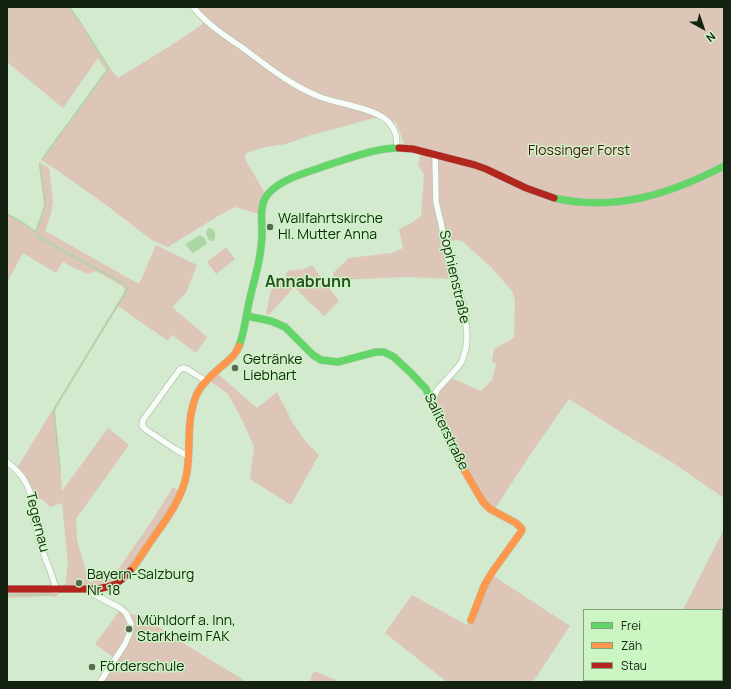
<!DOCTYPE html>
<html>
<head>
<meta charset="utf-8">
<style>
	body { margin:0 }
	#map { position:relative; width:731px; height:689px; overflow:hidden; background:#d3eace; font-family:Manrope,sans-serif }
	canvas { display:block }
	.frame { position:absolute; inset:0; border:8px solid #142311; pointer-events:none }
	.legend { position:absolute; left:583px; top:609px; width:140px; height:72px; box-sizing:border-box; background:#cbf5c3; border:1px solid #82a17c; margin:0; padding:5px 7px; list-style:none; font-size:12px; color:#142311 }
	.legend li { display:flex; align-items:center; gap:8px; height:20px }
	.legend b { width:20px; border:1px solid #82a17c }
	.north { position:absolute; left:683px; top:8px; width:40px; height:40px; -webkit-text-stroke:3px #cbf5c3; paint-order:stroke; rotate:140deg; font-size:11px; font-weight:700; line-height:16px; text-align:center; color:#142311 }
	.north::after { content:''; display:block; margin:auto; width:14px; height:18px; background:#142311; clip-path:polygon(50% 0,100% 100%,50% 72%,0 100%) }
</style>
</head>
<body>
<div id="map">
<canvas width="731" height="689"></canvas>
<div class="frame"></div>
<ul class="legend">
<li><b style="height:5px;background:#63d668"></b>Frei</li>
<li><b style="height:5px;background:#ff974d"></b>Zäh</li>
<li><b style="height:5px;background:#b3261e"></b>Stau</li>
</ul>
<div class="north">N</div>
</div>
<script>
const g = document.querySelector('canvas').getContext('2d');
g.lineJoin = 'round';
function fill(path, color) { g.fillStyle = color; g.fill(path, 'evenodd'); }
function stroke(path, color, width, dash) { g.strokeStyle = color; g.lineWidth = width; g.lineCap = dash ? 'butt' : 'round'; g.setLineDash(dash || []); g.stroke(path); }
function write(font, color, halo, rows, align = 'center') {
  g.font = font + ' Manrope,sans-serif'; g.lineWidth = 3; g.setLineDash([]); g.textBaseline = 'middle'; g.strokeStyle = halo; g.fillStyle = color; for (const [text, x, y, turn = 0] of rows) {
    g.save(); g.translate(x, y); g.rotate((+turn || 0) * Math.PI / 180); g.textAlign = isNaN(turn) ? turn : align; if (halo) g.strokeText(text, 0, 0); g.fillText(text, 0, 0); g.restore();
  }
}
const green = new Path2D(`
	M7 7H70L86 30 109 67 118 78 170 46 200 26 204 22 200 11 197 7H724V498L670 461 624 434 569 399 534 449 494 510 486 504 469 475 436 403C436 392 444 385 451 378L481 391 492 380 496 364 492 361 494 349 514 338 515 300 512 291 491 267 462 241 456 240 443 243 455 279 407 277 335 280 333 273 349 258 392 253 403 248 399 229 413 222 421 216 424 175 418 164 421 153 406 149 396 122 378 117 308 136 286 144 265 147 246 153 245 157 246 161 265 193 258 214 235 207 218 216 168 247 152 240 144 234 106 205 58 171 41 160 106 70 98 58 63 108 7 62Z
	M39 162 49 168 53 201 51 214 45 231 139 284 156 245 197 265 186 293 172 307 207 337 196 353 172 335 168 341 118 306 56 407 55 411 60 462 62 491 108 428 129 445 76 519 77 540 89 582C96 580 104 579 110 576 119 570 125 560 130 552 146 531 159 509 173 487L179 491 173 505 132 565 120 578 100 587 65 588 68 562 62 503 50 507 42 499H34L17 468 123 294 125 289 122 286 96 271 88 274 66 264 63 261 56 273 23 253 7 283V214L35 230 43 211 44 203 39 167Z
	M226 247 235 259 216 274 207 262Z
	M312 265 339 301 324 316 294 287 269 315 266 313 271 290 285 278 287 271 305 269Z
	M218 374 257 408 277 392 294 425 306 442 319 455 291 505 250 479 254 447 249 435 238 412 228 394 211 382Z
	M724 529V630L722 629V610H683Z
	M492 575 570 626 533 682H447L385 633 412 595 467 625 479 596Z
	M7 591 59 592 56 597 49 596 7 598Z
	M120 610C136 628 125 641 113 657L95 644Z
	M130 614C152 616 156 626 173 637 198 652 222 667 247 682H103L130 638 129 615Z
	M314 671 341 682H309Z
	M640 680H670L673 682H638Z`);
const water = new Path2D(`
	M209 228C216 229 216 235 214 241H212L208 239 206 233 207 230Z
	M200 235C204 237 206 239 207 244L204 246 193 253H192L185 244Z`);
const stream = new Path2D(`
	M69 7 82 25
	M42 159 109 68 86 32
	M7 214 22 222 36 232V235L65 252 126 285 127 287V290L55 408 54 412 60 470
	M36 232 44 208 45 203 40 164
	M7 595H49`);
const street = new Path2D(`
	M193 7C207 24 225 36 243 48 268 67 293 87 323 98 341 104 370 108 384 118 393 125 399 136 396 148
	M432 401 437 390 457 368 462 361 466 348 467 336 465 313 457 281 447 255 441 223 436 202 435 155
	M188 456 175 449 145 429 142 425 143 420 180 369 184 368 187 369 206 381
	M7 462C22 473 31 487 33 506 34 512 34 518 35 524 37 531 39 539 41 545 45 561 53 574 56 590
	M90 590 95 595 120 608 126 613 131 624 130 632 125 644 100 682`);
const fast = new Path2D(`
	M554 198C615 212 670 194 724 166
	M247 316 271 321 285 327 313 355 321 360 338 362 376 352H384L394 357 412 374 426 389 454 451
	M239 346C245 331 246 314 250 298 255 277 262 255 262 232 262 219 259 205 268 194 282 178 309 172 328 165 351 158 375 148 399 148`);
const slow = new Path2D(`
	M454 451 460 463 483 502 490 509 516 523 522 529 521 532 493 571 485 584 471 620
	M130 571C138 562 144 551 151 541 166 520 183 498 187 472 191 446 186 421 196 396 201 384 212 375 222 366 230 359 235 356 239 346`);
const jam = new Path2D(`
	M399 148 413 149 475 165 486 169 526 188 554 198
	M7 589H98L114 585 121 580 130 571`);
const markers = [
	[270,227,4,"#576953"],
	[235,368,4,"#576953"],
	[79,583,4,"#576953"],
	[129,629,4,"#576953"],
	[92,667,4,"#576953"]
];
const parkNames = [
	["Flossinger Forst",579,151]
];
const poiNames = [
	["Wallfahrtskirche",278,219],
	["Hl. Mutter Anna",278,235],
	["Getränke",243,360],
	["Liebhart",243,376],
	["Bayern-Salzburg",87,575],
	["Nr. 18",87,591],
	["Mühldorf a. Inn,",137,621],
	["Starkheim FAK",137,637],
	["Förderschule",100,667]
];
const streetNames = [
	["Sophienstraße",454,277,77],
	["Saliterstraße",446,432,64],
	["Tegernau",37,522,76]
];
const quarterNames = [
	["Annabrunn",308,283]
];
fill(green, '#ddc5b8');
fill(water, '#acd7a5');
stroke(stream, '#acd7a5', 1.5);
stroke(street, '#b3c5af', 7);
stroke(fast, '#b3c5af', 8);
stroke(slow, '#b3c5af', 8);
stroke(jam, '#b3c5af', 8);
stroke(street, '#f8fcf8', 5.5);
stroke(fast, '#63d668', 7);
stroke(slow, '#ff974d', 7);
stroke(jam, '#b3261e', 7);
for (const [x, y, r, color] of markers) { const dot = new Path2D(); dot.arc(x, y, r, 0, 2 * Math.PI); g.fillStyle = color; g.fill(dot); stroke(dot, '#cbf5c3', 1.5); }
write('14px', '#540c15', '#cbf5c3', parkNames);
write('14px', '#142311', '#cbf5c3', poiNames, 'left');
write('14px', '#142311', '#cbf5c3', streetNames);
write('bold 16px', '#2c5025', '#cbf5c3', quarterNames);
</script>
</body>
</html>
